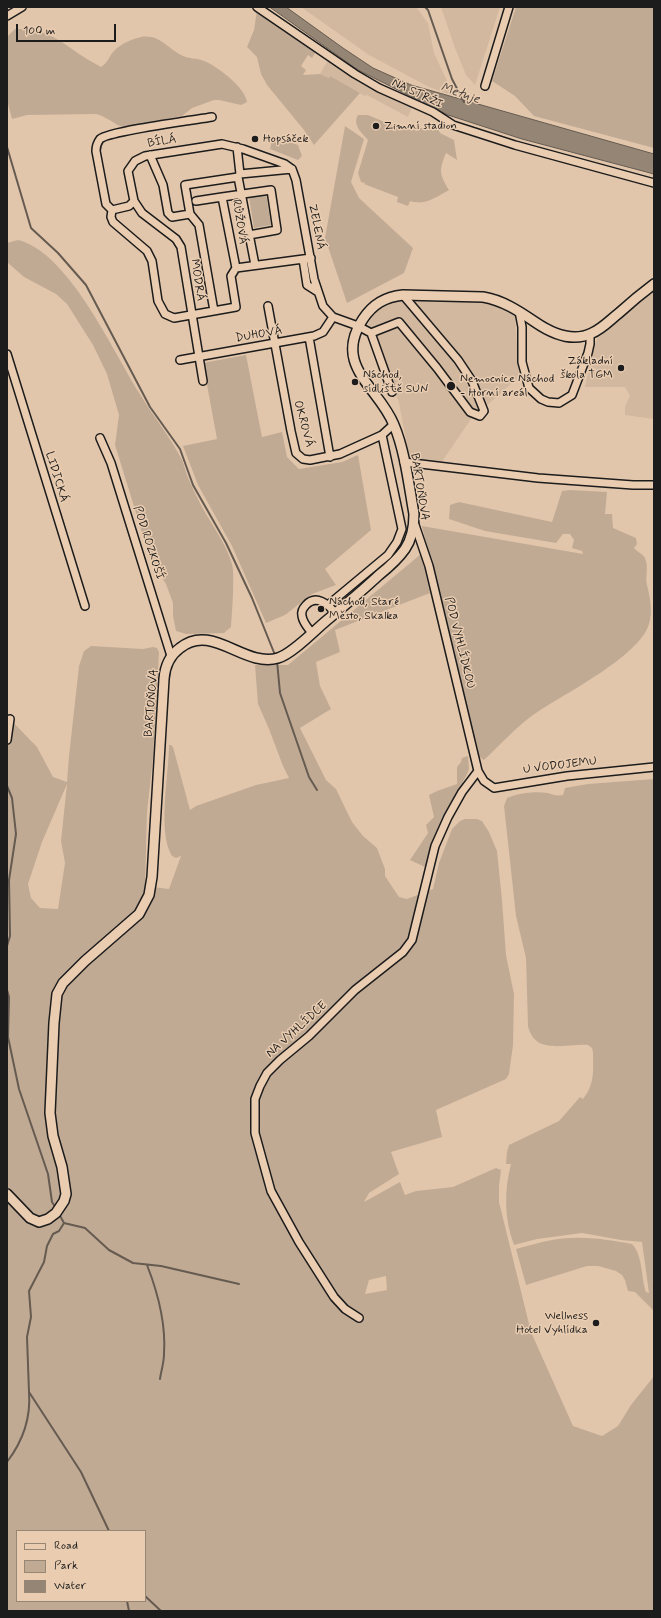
<!DOCTYPE html>
<html>
<head>
<meta charset="utf-8">
<style>
	body { margin:0 }
	#map { position:relative; width:661px; height:1618px; overflow:hidden; background:#e2c6ab; font-family:Mynerve,sans-serif }
	canvas { display:block }
	.frame { position:absolute; inset:0; border:8px solid #1c1c1c; pointer-events:none }
	.legend { position:absolute; left:16px; top:1530px; width:130px; height:72px; box-sizing:border-box; background:#eacdb1; border:1px solid #988675; margin:0; padding:5px 7px; list-style:none; font-size:12px; color:#1c1c1c }
	.legend li { display:flex; align-items:center; gap:8px; height:20px }
	.legend b { width:20px; border:1px solid #988675 }
	.scale { position:absolute; left:16px; top:24px; width:100px; height:18px; box-sizing:border-box; border:2px solid #1c1c1c; border-top:0; padding-left:5px; font-size:12px; line-height:14px; white-space:nowrap; color:#1c1c1c; -webkit-text-stroke:3px #eacdb1; paint-order:stroke }
</style>
</head>
<body>
<div id="map">
<canvas width="661" height="1618"></canvas>
<div class="frame"></div>
<ul class="legend">
<li><b style="height:5px;background:#eacdb1"></b>Road</li>
<li><b style="height:11px;background:#c1aa94"></b>Park</li>
<li><b style="height:11px;background:#958574"></b>Water</li>
</ul>
<div class="scale">100 m</div>
</div>
<script>
const g = document.querySelector('canvas').getContext('2d');
g.lineJoin = 'round';
function fill(path, color) { g.fillStyle = color; g.fill(path, 'evenodd'); }
function stroke(path, color, width, dash) { g.strokeStyle = color; g.lineWidth = width; g.lineCap = dash ? 'butt' : 'round'; g.setLineDash(dash || []); g.stroke(path); }
function write(font, color, halo, rows, align = 'center') {
  g.font = font + ' Mynerve,sans-serif'; g.lineWidth = 3; g.setLineDash([]); g.textBaseline = 'middle'; g.strokeStyle = halo; g.fillStyle = color; for (const [text, x, y, turn = 0] of rows) {
    g.save(); g.translate(x, y); g.rotate((+turn || 0) * Math.PI / 180); g.textAlign = isNaN(turn) ? turn : align; if (halo) g.strokeText(text, 0, 0); g.fillText(text, 0, 0); g.restore();
  }
}
const built = new Path2D(`
	M301 7H416L428 23 434 53 454 96 429 87 369 55Z
	M441 7H500L475 85 466 75 455 48Z
	M330 57 381 88 414 102 408 117 367 95 365 96 330 77 329 78 320 74Z
	M654 292V419L625 415V406L630 396 625 387H585L593 349 597 339 635 306Z
	M430 299 488 303 515 314 519 376 497 397 473 416 441 463 410 461 399 403 382 354 368 324 375 311 396 300Z`);
const green = new Path2D(`
	M516 7H654V148L534 116 515 96 492 81Z
	M257 10 316 51 312 58 308 55 301 66 306 70 303 75 320 74 329 78 330 76 360 93 314 145 304 130 267 85 261 74 257 57 247 47 254 30Z
	M15 29C39 28 53 35 72 49 81 56 92 62 101 67 108 63 109 56 114 51 120 44 132 39 141 37 159 34 166 47 181 55 188 59 197 58 204 61 217 66 245 87 247 102L241 105 219 100H214L192 108 182 116 123 127C113 124 108 117 96 114L27 115 12 119 7 100V37Z
	M358 115H368L401 129 422 128 438 129 440 133 454 140 457 160 446 153C439 170 439 174 449 190 436 197 425 206 410 201L408 206 397 202 398 197 364 184 365 183 361 182 358 173 368 140C362 133 352 125 358 115Z
	M345 126 364 139 351 182 359 198 413 248 404 273 347 303 325 238Z
	M273 136 298 145 302 156 298 160 270 149Z
	M266 194 271 225 254 228 249 197Z
	M18 240C68 252 112 349 138 391 152 415 170 436 182 460 185 467 186 474 189 480 193 489 197 497 201 505 211 524 226 543 232 564 235 575 232 614 231 627L224 633 186 634 176 631 173 616V603L166 584 150 558 115 445 119 415 107 374 93 345 67 304 56 294 24 277 7 262V243Z
	M246 355 262 437 282 432 287 457 299 469 342 462 358 455 371 530 325 569 336 585 312 594 285 615 266 623 232 546 198 485 183 446 217 439 203 363Z
	M570 490 607 492 605 514H612L613 528 636 538 637 544 634 548C637 552 642 553 645 558 649 567 645 576 647 585 650 597 653 612 649 624 640 656 564 694 536 713 517 726 501 744 484 760L478 756 422 526 583 554 582 551 572 548 574 540 570 534H563L556 543 485 531 449 519 450 505 459 502 552 522 562 491Z
	M421 554 430 593 335 630 340 652 316 662 320 686 331 709 300 728 326 780 336 789 352 822 363 836 377 848 385 869V876L399 897 407 899 433 889 439 863 452 829 460 821 465 819H477L482 821 489 832 497 851 502 900 506 955 514 994 513 1045 509 1074 506 1079 436 1110 442 1137 391 1152 399 1174 369 1193 364 1202 400 1182 405 1195 416 1191 453 1187 496 1168 501 1170 499 1186V1202L531 1332 573 1426 602 1436 618 1426 631 1405 654 1376V1611H7V719L8 717 37 747 53 777 67 782 69 756 79 666 84 651 91 646 143 649 153 647 157 648 159 652 153 758 147 812 145 886 169 889 181 856 176 858 172 856C157 832 169 774 169 745H171L173 747 190 810 196 806 256 785 289 778 283 766 269 729 258 704 255 665H288ZM67 784 61 841 65 863 58 909 40 908 31 898 28 884 42 842ZM386 1276 387 1290 365 1294 369 1280ZM17 1531H145V1601H17Z
	M468 756 469 769 467 774 439 827 425 867 410 860 428 833 426 825 434 817 429 795 437 791 457 784V767L461 762 462 758Z
	M654 779V1311L635 1292 628 1291 625 1280 622 1275 616 1271 598 1266H587L526 1285 516 1249C528 1246 540 1242 552 1240 578 1235 606 1239 632 1244 643 1255 641 1278 646 1292L649 1293 642 1242 621 1240 582 1233 537 1239 514 1245C504 1219 504 1190 511 1164H506L507 1152 509 1145 559 1121 580 1097 583 1099C595 1084 593 1071 593 1053L592 1048 588 1045C566 1043 535 1056 528 1026L526 958 516 916 504 806 507 798C519 793 535 791 548 793 554 795 557 796 563 795L565 788 588 784Z`);
const water = new Path2D(`
	M270 7H286L343 48 373 68 411 85 654 154V174L522 139 448 115 358 70Z`);
const stream = new Path2D(`
	M425 7 428 10 452 79 464 102
	M7 147 31 228 58 253 86 285 150 407 180 449 193 485 226 543 252 598 275 655
	M277 661 280 693 309 777 317 790
	M7 786 12 798 16 834 9 880 10 936 7 946
	M7 990 9 997 8 1037 19 1089 48 1174 52 1202 56 1208
	M59 1214 64 1223 59 1231 53 1234 47 1246 44 1262 29 1291 31 1317 27 1337 29 1392 81 1472 109 1531
	M64 1223 85 1228 109 1250 133 1263 161 1266 239 1284
	M147 1265C158 1293 166 1325 164 1354 164 1363 161 1371 160 1379
	M7 1462C23 1441 31 1418 29 1392
	M145 1596 161 1611
	M127 1601 129 1611`);
const minor = new Path2D(`
	M257 7 355 74 379 88 433 112 453 125 515 145 654 183
	M7 16 22 7
	M485 86 509 7
	M237 147 240 174 238 177 255 265
	M150 155 163 185 168 213 172 217 190 214 199 225 214 311
	M240 174 292 169
	M134 201 129 206 112 210 106 204 96 151C96 147 97 143 100 139 109 131 194 120 212 117
	M196 201 222 197
	M112 210 111 217 113 222 147 251 152 261 158 301 165 314 174 318 236 307 231 276 236 268
	M190 214 185 185 238 177
	M249 235 277 230 271 190 222 197 236 268 311 258
	M303 259 307 285 318 292
	M268 306 291 431 296 453 303 459 310 460 340 454 382 435 394 424
	M519 311 522 327V362L529 388 541 399 548 402 559 403 572 395 588 353 590 344V334
	M371 333 392 392
	M309 337 330 457
	M7 354 85 606
	M180 360 314 336 323 332 333 317
	M203 381 181 247 176 239 142 213 134 201 128 171 135 161 145 156 222 144 243 149 285 164 292 169 296 180 314 279 323 306 333 317 358 326 371 333 399 322 437 368 470 412 480 416 484 411 472 381 458 360 403 295
	M100 438 111 463 171 656
	M404 462 538 478 633 485H654
	M414 522 429 566 478 771 484 781 494 788 567 776 654 767
	M328 605 388 555 397 542 402 529 382 435
	M312 633C308 628 303 623 302 616 301 612 303 608 306 605 316 594 328 604 335 613
	M7 740 10 719
	M359 1318 345 1309 334 1297 299 1242 271 1191 255 1133V1099L260 1086 267 1073 280 1060 309 1036 355 990 403 952 412 940 435 846 448 817 462 792 478 771`);
const tertiary = new Path2D(`
	M7 1194 30 1218 39 1222 48 1219 56 1213 64 1201 66 1194 62 1167 53 1136 50 1113 54 1023 57 994 63 983 85 961 139 914 149 895 152 877 164 679C165 666 169 656 180 648 212 622 244 668 278 658 292 654 314 631 326 621 344 606 362 591 379 575 389 567 398 559 405 549 412 539 414 527 414 514 409 486 405 451 394 425 379 387 332 366 363 319 373 304 385 297 403 295L483 297C502 300 519 311 535 322 551 333 572 343 592 333 602 329 610 320 619 313 630 303 642 293 654 284`);
const markers = [
	[376,126,4,"#1c1c1c"],
	[255,139,4,"#1c1c1c"],
	[621,368,4,"#1c1c1c"],
	[355,382,4,"#1c1c1c"],
	[451,386,5,"#1c1c1c"],
	[321,609,4,"#1c1c1c"],
	[596,1323,4,"#1c1c1c"]
];
const streetNames = [
	["NA STRŽI",417,94,25],
	["BÍLÁ",162,142,-9],
	["RŮŽOVÁ",239,222,81],
	["ZELENÁ",316,227,79],
	["MODRÁ",197,280,81],
	["DUHOVÁ",259,335,-10],
	["OKROVÁ",303,424,75],
	["LIDICKÁ",56,477,73],
	["BARTOŇOVA",419,487,81],
	["POD ROZKOŠÍ",148,543,72],
	["POD VYHLÍDKOU",459,643,76],
	["BARTOŇOVA",152,703,-85],
	["U VODOJEMU",560,766,-7],
	["NA VYHLÍDCE",297,1030,-42]
];
const poiNames = [
	["Zimní stadion",384,126],
	["Hopsáček",263,139],
	["Základní",613,361,"right"],
	["škola TGM",613,375,"right"],
	["Náchod,",363,375],
	["sídliště SUN",363,389],
	["Nemocnice Náchod",460,379],
	["- Horní areál",460,393],
	["Náchod, Staré",329,602],
	["Město, Skalka",329,616],
	["Wellness",588,1316,"right"],
	["Hotel Vyhlídka",588,1330,"right"]
];
const waterNames = [
	["Metuje",460,94,19]
];
fill(built, '#d2b89f');
fill(green, '#c1aa94');
fill(water, '#958574');
stroke(water, '#655b51', 1);
stroke(stream, '#655b51', 2);
stroke(minor, '#1c1c1c', 10);
stroke(tertiary, '#1c1c1c', 12);
stroke(minor, '#eacdb1', 7);
stroke(tertiary, '#eacdb1', 9);
for (const [x, y, r, color] of markers) { const dot = new Path2D(); dot.arc(x, y, r, 0, 2 * Math.PI); g.fillStyle = color; g.fill(dot); stroke(dot, '#eacdb1', 1.5); }
write('12px', '#1c1c1c', '#eacdb1', streetNames);
write('12px', '#1c1c1c', '#eacdb1', poiNames, 'left');
write('italic 13px', '#46413b', '#eacdb1', waterNames);
</script>
</body>
</html>
